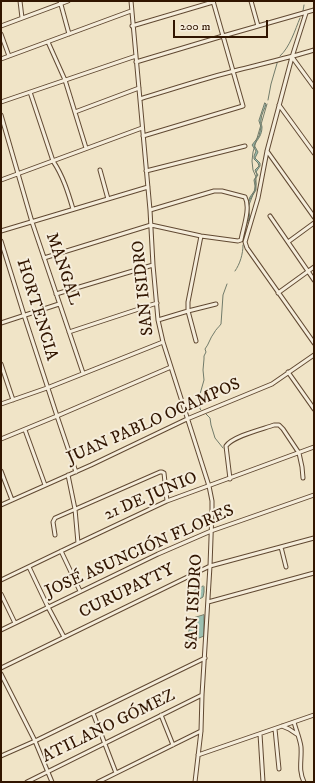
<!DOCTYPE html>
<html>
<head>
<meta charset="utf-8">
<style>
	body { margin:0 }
	#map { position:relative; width:315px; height:783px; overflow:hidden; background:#f0e4c7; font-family:"IM FELL DW Pica",serif }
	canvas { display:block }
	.frame { position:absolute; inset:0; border:2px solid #311500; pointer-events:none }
	.scale { position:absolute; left:173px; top:20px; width:95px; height:18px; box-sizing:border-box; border:2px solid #311500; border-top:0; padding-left:5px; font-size:12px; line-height:14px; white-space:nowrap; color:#311500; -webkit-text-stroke:3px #f5eddb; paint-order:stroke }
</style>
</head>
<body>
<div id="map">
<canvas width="315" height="783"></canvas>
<div class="frame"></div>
<div class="scale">200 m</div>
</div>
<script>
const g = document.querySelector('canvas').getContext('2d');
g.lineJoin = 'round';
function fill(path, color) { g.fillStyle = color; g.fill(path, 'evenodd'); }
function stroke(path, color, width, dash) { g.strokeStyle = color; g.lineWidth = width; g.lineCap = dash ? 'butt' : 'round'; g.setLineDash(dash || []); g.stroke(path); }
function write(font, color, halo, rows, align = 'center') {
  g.font = font + ' "IM FELL DW Pica",serif'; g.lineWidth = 4; g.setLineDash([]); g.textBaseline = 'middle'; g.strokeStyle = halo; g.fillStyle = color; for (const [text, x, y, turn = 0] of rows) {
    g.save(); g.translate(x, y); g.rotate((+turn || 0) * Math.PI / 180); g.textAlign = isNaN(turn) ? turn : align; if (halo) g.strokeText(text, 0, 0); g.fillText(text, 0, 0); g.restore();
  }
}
const water = new Path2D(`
	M265 103 266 104C265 109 261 114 261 120 260 126 261 121 262 127 262 135 258 139 254 145L258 152 255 158 260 163V166L256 172 258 175 255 179 256 184V190L249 201V212L250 218C247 223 244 228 244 234 244 236 244 238 244 240 243 230 243 227 249 218L248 212V202L250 197 255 190V186L254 180 257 175 255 170 259 166 258 163 254 159V156L256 151 252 145 259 136 261 127 259 121Z
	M204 587V592L203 597 198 600 194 599 193 598V591L203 586Z
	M204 615V636L189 642 188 636 191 619Z`);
const stream = new Path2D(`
	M303 11 304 5
	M280 56C290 47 295 30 300 18
	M268 100 271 84 278 60
	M249 205 254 192 256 184V177L253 170 252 161 253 152 267 104
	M245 237 244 231 246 226
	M235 271C240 264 243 254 243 245
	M201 410 200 409V394L204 380 203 370 204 359V356L206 352 205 349C209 344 210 338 214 333 216 329 219 327 221 324L223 295 227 284
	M206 414 210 418 211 425 215 438 223 448`);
const minor = new Path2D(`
	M20 1 22 18
	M60 1 69 34
	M131 1 150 210 153 265 158 320 163 342 209 486 212 501V510L210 566 202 695 201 731 195 782
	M251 1 258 26
	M306 13 292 57 267 151 258 198 245 242 247 248 259 265 314 343
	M1 26 68 1
	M132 26 213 2
	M1 34 9 56
	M48 42 65 80 86 148
	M292 57 314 87
	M1 59 131 11
	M136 62 223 36 314 10
	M30 92 53 161C63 176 68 192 73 209
	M140 99C172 89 203 79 234 71 261 64 288 58 314 50
	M1 102 136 56
	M279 105 314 153
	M75 112 139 88
	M1 115 32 222 83 373
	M143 136 243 106 213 1
	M267 151 314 217
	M100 170 108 199
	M146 171 245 146
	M1 180 142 128
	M270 216 314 280
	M1 231 148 187
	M1 241 24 315 57 416 1 439
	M288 242 314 223
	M44 258 151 225 201 236 238 241 241 240C243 228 251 208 245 197L222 191H214L150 210
	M278 293 314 267
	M56 294 153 265
	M158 320 188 311 216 304
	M1 323 59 304
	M69 332 157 303
	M196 341 188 311V302L201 236
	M1 364 13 400
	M288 372 314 409
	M1 404 47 388 163 342
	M25 430 45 485
	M1 471 12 500
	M76 472 57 416 171 367
	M68 475 75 509 78 543
	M230 479 226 446C233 436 263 429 274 425H279L283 429 299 453 302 467 303 478
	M1 505 91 465 187 419 272 384 314 355
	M55 535 53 522 55 518 160 472H162L164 473 167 501
	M281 547 286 567
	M61 551 80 591
	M29 567 48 607 64 637
	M1 580 78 543 167 501 314 447
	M1 594 15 623
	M208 602 314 573
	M1 630 158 554 211 531 314 495
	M1 668 210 566 314 538
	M1 674 35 741 52 782
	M93 713 116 773
	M161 715 173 745
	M294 722C296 730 300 739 301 747 302 761 298 769 304 782
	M282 726 289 729 298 735
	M275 729 279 769
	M260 734 263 782
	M198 755 314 715
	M1 756 35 741 205 658
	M27 782 202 695
	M98 782 201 731`);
const streetNames = [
	["MANGAL",62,269,71],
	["SAN ISIDRO",144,288,-96],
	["HORTENCIA",36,310,73],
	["JUAN PABLO OCAMPOS",154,422,-24],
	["21 DE JUNIO",151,497,-23],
	["JOSÉ ASUNCIÓN FLORES",140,552,-24],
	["CURUPAYTY",127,592,-26],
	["SAN ISIDRO",195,602,-87],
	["ATILANO GÓMEZ",109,727,-26]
];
fill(water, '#9bbfb0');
stroke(water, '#717b6a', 1);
stroke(stream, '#717b6a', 1);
stroke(minor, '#614932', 5);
stroke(minor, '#f5eddb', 3);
write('17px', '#311500', '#f5eddb', streetNames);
</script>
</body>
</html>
